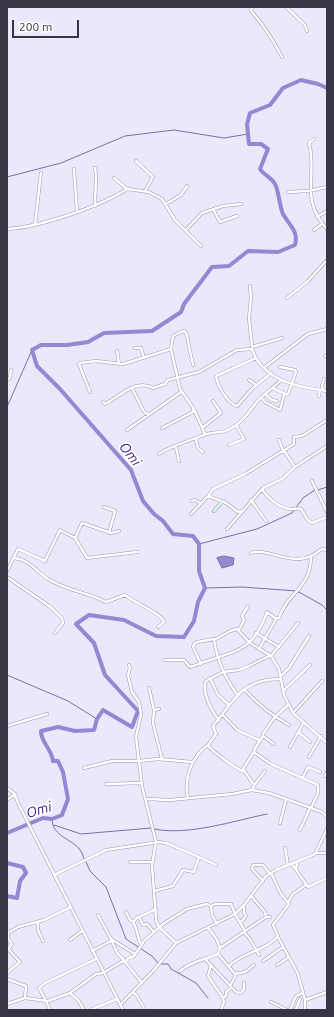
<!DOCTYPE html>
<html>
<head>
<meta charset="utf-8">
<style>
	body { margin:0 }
	#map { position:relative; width:334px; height:1017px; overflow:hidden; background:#eae8fa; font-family:Ubuntu,sans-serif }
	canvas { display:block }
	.frame { position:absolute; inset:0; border:8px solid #373541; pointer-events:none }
	.scale { position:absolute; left:12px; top:20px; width:67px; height:18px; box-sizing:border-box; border:2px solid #373541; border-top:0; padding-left:5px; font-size:12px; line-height:14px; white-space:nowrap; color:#373541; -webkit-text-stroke:3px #fff; paint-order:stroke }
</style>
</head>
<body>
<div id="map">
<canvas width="334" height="1017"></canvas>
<div class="frame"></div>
<div class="scale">200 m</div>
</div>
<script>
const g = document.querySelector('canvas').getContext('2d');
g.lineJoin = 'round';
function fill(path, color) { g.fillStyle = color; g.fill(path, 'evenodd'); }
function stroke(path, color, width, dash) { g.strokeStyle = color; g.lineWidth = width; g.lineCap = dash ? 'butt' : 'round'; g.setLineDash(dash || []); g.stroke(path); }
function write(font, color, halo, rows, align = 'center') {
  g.font = font + ' Ubuntu,sans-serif'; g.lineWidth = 3.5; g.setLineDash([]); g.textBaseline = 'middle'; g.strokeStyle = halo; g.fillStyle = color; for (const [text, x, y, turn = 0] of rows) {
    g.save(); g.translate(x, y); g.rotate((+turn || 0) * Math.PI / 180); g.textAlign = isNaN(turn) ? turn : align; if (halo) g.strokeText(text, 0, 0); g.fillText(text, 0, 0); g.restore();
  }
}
const water = new Path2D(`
	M224 556 234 558 233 565 222 568 217 558Z`);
const stream = new Path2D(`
	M7 177 61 163 125 136 174 130 224 138 248 134
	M7 407 32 350
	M318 490 327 487
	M199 544 257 529 292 513 303 498 315 490
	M205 588 242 587 297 591 322 605 327 610
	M7 675 68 701 97 719
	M52 819C52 837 73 839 80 850 82 852 83 856 84 859
	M54 825 81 834 151 828
	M154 829C188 836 233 821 267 814
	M86 862 90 871 106 887 126 939 152 956 158 963
	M161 964H168L171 969 196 983 208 998`);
const river = new Path2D(`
	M7 833 43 818 52 819 62 815 68 799 63 772 58 761H53C52 749 41 743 41 731L58 727 75 731 94 730 97 719 103 710 132 727 138 711 105 675 94 643 76 624 89 615 124 620 156 636 184 637 194 621 198 602 205 588 199 571V544L193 536 173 534 163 521 154 514 143 501 131 470 60 389 37 366 32 350 41 345H67L88 342 104 333 152 331 181 312 184 304 212 267 229 266 248 251 278 252 295 245C299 231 289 225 283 214 279 205 279 191 275 184 272 178 264 175 260 169L268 149 261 144H249L247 124 250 113 270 105 283 88 301 80 318 84 327 88
	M7 863 23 867 26 873 20 881 17 898 7 896`);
const street = new Path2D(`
	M252 7 251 11C265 26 273 41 282 57
	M286 7 305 25 307 31
	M314 139 309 143C318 177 299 198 327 229
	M136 161 153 177 145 191
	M95 168 96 175 95 206
	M74 169 77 212
	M114 178 127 189
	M288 192 309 191 327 187
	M166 204 181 195 187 186
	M213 209 220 222 237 216
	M317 217 327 211
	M35 224 41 173
	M7 229C40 227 99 207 127 189L149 192 162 199 175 220 201 246
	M186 230 202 213 223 206 241 204
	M314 230 322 224
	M250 286 251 298 249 318 252 346
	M287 298 308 281 327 260
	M252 347 282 338
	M135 348H141L144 358
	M171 349 173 336 183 331 186 332 193 365
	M252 349C263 381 298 387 327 391
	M117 351 119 364
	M325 356 327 357
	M256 358 216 376C217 385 228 404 237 406L252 389 271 373
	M265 367 308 334 327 329
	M7 380 10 378 11 370
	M249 380 256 385
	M132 388 143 410 148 415
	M274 389 286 394
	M323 390 322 386 324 379
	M90 392 79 364 80 363 96 361 123 364 171 349 180 389 194 409 205 434
	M265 394 272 400 277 401
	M319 396 320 390
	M262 398 265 402 280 410 284 395 288 394 296 372 295 370 280 367
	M103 402 105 404C119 397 136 378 153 388L165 384 168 380 199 372 237 350 252 349
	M203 427 221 413 213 401
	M162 428 193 412V410
	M127 430 181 392
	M197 438 196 440 198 448 203 452
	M279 440 283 451 294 444V437L302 436 327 420
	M229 445 244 439 236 425
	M176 447 179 461
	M159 454C166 448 196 438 207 434 213 432 221 433 228 430 241 424 248 413 256 403 263 394 273 389 281 380
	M312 481 327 512
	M262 489C268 499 280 508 291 509 295 509 298 508 301 509L307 519 312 523 327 517
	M208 496 213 489 245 474 281 452H285L295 467
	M251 500 266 521
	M192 501 195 500 200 503
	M104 507 115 511 109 533
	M191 514 208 496 226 503 238 512 242 511
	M227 529 263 488 282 479 295 467 327 446
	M75 538 82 523 111 533 119 531
	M251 553C266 547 291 566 311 556 315 555 318 551 322 549L327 550
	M14 558C29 559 37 572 48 579 67 591 87 592 106 602L125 595C134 603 162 613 164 622L158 627
	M7 571 18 549 45 561 60 530 75 538 87 558 137 552
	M7 577 49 606 62 618 63 623 55 633
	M239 630 244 620 242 616 248 606
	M256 633 279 647
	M259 649 276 619
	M271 656 298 623
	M165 660H184L190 667C197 665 201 663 207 661 241 650 254 648 267 612L275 618H279C287 593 311 588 311 557
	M201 664 193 647 194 644 197 642 214 639
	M129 665 130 668 128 675 132 692 139 702 141 714 136 737 142 786 156 842 152 865 156 920 159 927 176 943
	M281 676 289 668 309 636
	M210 678 218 695 229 705
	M149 688 154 710
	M244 689C258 705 271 715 289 725
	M284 690 310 665
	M237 694C224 676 218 662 214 640L230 631 237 629 250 643 271 656 279 669 284 695 293 713 327 743
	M159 709 154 710 153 723 162 759
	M293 713 322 681
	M223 715 237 730 259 740
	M219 720C212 712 201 691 206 681L223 672 239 670 249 666 269 656
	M7 726 47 714
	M298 732 310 742
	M263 736 254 750 255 753 271 764 318 785V793L311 808
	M274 744 263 736V734L274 718 289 704
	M290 747 304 722
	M309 757 321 736
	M84 768 112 761H139L158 759 192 762
	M244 771C239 771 210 750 208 745L216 734 213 726C235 700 241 679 281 679
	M325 776 327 772
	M303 777 308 767 320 772
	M106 784 142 783
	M254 785 243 769 254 752
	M7 788 15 794 18 803 123 1010
	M252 790C254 783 261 778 265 771
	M188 798C183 779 192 756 208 745
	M146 799 170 800 232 794 252 790 269 793 292 801 322 812 327 817
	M7 800 15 794
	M280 823 286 799
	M300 830 310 808
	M285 848 288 865
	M316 853H327
	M130 862H152
	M292 864 308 887 327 878
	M296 870 297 862
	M54 875 106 850 159 842 166 843 199 857
	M263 881 252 869 253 865H263L270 874
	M154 891 173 886 183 870 194 872 199 857 216 865
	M251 896 265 912 266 917
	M288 902 293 894 306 885
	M211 906 212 915 217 924
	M126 912 130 920 133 922 138 917
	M98 915 111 939 135 954
	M38 922V930L43 941
	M133 922C138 930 137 937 141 945
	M240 923 246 916 244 913V905
	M208 928 216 938 220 948
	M153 931 147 924 143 925 139 917 156 909
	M244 932 250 939 259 955
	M278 937 298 974 305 1000V1010
	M111 939 117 953 124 960
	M70 940 82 931
	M92 951 111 941
	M218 954 220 948 266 917H270
	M206 960 236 992 241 993 244 989V983
	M263 961 283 947
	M211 965 208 976 223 998
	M277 965 289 957
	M229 966C242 952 266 951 278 936L273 925 289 904 281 894 271 873
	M180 971C191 961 205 960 218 954L235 974V977L230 986
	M7 973 20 962 8 949 12 944 8 938V933L18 927 44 920 71 907
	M235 974 245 972 254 965
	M7 979 26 986 25 998 48 1001 70 993 78 1000 84 1010
	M142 983 126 963 127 959 134 956 144 941 163 924 187 909 207 904 211 906 215 904H231L235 914 245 931
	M133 992 137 996 145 1010
	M70 993 96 974 103 973 123 961 126 963
	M305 1000 327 992
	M271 1002 287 1010
	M7 1004 25 998
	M120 1005 154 970 176 943 235 914 244 905 266 876 276 870 315 854 327 829
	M50 1010C47 1002 43 996 39 988L45 983 96 959
	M90 1010 117 999
	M221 1010 224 1002 223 998 226 996V992L231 988
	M290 1010 296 996 302 993
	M296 1010 300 999`);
const secondary = new Path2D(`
	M214 511 222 502`);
const waterNames = [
	["Omi",130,454,52],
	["Omi",39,810,-16]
];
fill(water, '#9787d3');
stroke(water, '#7a6ea7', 1);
stroke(stream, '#7a6ea7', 1);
stroke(river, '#9787d3', 4);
stroke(street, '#9b96b3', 3.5);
stroke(secondary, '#9b96b3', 4);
stroke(street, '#fff', 2.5);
stroke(secondary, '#d8f2e8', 3);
write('italic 14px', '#41237c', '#fff', waterNames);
</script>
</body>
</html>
